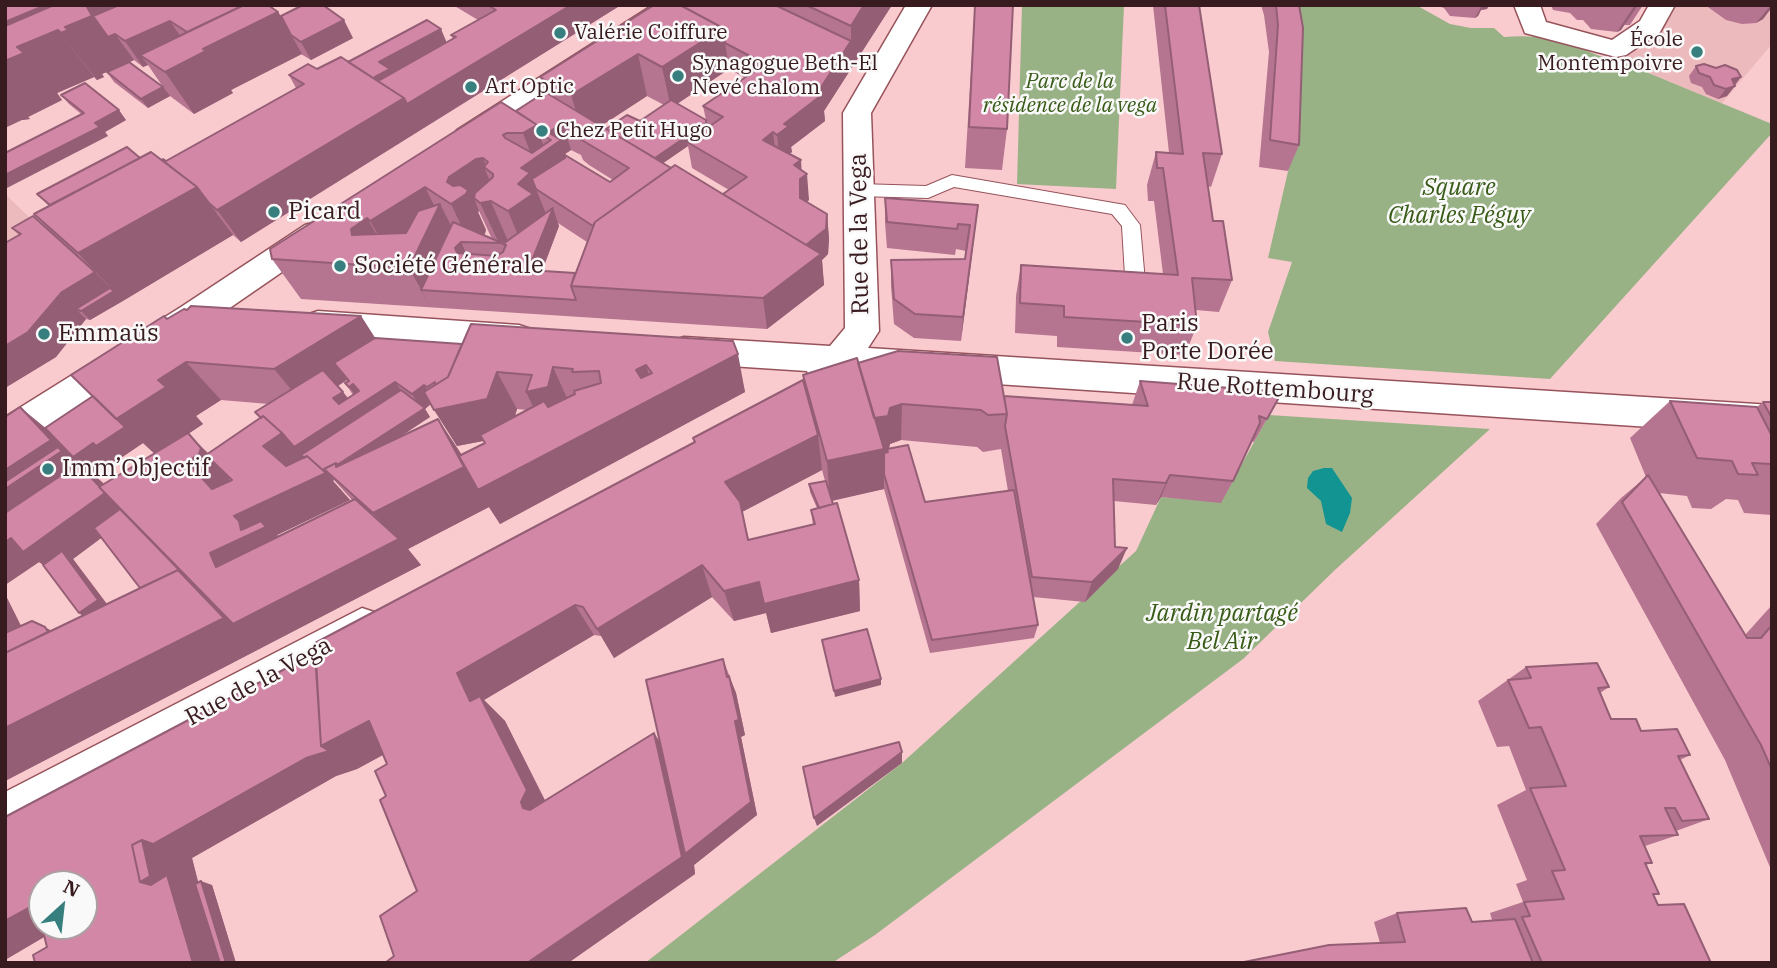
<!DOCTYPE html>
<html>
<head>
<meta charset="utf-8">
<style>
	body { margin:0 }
	#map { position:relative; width:1777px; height:968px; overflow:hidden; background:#facbce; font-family:"IBM Plex Serif",serif }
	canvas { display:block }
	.frame { position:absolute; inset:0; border:7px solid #381b1f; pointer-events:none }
	.north { position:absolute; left:28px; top:870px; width:70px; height:70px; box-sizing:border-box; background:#f9f9f9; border:2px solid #aca0a2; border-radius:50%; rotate:27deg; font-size:19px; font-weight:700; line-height:28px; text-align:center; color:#381b1f }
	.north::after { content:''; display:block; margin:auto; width:24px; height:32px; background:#377f7e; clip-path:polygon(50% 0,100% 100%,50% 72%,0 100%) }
</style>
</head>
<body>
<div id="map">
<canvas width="1777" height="968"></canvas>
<div class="frame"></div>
<div class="north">N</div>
</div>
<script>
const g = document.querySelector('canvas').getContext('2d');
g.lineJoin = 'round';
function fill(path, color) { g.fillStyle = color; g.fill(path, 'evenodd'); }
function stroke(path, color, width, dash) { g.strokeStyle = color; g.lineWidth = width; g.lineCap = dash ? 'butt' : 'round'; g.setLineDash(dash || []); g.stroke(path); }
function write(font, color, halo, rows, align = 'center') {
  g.font = font + ' "IBM Plex Serif",serif'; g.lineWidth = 5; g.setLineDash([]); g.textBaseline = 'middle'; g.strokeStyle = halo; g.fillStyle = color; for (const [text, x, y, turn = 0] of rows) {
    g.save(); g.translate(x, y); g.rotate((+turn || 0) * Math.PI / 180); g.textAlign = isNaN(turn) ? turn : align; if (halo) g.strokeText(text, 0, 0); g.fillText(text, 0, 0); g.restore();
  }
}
const built = new Path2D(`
	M1672 5H1772V44L1722 103 1617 60 1652 35Z
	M5 194 48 235 5 260Z`);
const green = new Path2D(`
	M1022 5H1124L1116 189 1017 184Z
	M1284 5H1416L1450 24 1471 28H1494L1504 37C1528 35 1553 37 1576 46 1591 52 1600 58 1617 60L1772 124V133L1550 379 1275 361 1268 332 1292 262 1268 258 1289 167Z
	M1269 415 1490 429 1336 569 1243 659 875 935 832 963H645L902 763 1136 551 1161 497 1221 502Z`);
const water = new Path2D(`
	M1324 468H1332L1352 498 1350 513 1342 532 1326 524 1321 501 1307 488 1308 478 1313 471Z`);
const lane = new Path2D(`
	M952 175 1125 205 1140 225 1146 293 1143 298 1136 300 1129 298 1126 293 1122 226 1112 214 954 187 928 198 859 196 853 194 850 190 853 186 859 184 926 186Z`);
const street = new Path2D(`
	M653 5H684L680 11 477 144 467 146 457 144 452 137 457 130Z
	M906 5H932L871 113 879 331 868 348 1772 405V435L844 374 824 384 811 380 807 371 684 363 672 359 666 350 672 341 684 337 830 346 845 328 843 113Z
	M1514 5H1540L1546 22 1612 40 1640 21 1649 5H1675L1660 32 1626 55 1616 57 1525 33Z
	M316 222 327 225 332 233 327 241 205 325 18 447 5 451V417L181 307 305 225Z
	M318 311 519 325 531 329 536 338 531 347 519 351 318 337 306 333 301 324 306 315Z
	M362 608 377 613 383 627 377 641 5 840V792Z`);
const wall = new Path2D(`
	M5 5 278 12 281 16 353 38 311 60 301 54 231 90 233 93 194 114 170 96 148 108 114 82 107 72 118 67 102 74 104 77 97 80 94 77 57 93 62 100 28 117 30 119 22 120ZM134 60 143 67 148 65 163 87 130 62Z
	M453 5H621L241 242 233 235 90 320 86 319 56 357 5 388V243L19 235 12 228 61 242 34 214 49 206 37 194 140 158 166 161 296 88 289 75 447 42 453 39 451 35 478 20Z
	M654 5H892L824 111 825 121 791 147 792 152 789 154 801 160V170L809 200 806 202 827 214 829 239 828 254 822 260 824 285 767 329 301 299 272 259 545 92 540 77ZM729 69 745 78 703 106 706 120 677 104ZM647 96 664 105 640 121 606 129 601 126ZM688 146 692 168 729 190 723 194 663 163ZM571 150 581 155 583 160 589 165 613 180 610 182 566 155 565 154ZM479 211 492 239 483 235 486 230 478 212ZM558 223 587 242 575 273 542 271 559 226Z
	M975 5H1013L1007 129 1002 170 965 168Z
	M1153 5H1199L1222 154 1211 187 1208 186 1213 221 1232 280 1219 312 1196 310 1197 325 1185 355 1057 347V336L1015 333 1016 296 1021 265 1163 274 1154 201H1148L1147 185 1156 152 1169 153Z
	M1261 5H1299V145L1288 171 1259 167 1269 52 1264 15Z
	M1435 5H1490H1489L1487 9 1481 10 1478 16 1475 18 1450 16 1444 8Z
	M1551 5H1643L1630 25H1624L1621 30 1617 32 1591 29 1583 20H1577L1570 13 1553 10Z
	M1701 5H1772V10L1769 11 1763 19 1756 23 1742 24 1726 20 1708 7Z
	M1696 66 1741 77 1727 96 1718 99 1706 94 1702 87 1691 83 1689 76Z
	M61 95 126 120 105 132 108 136 69 104Z
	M885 198 978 205 961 341 914 338 894 324 891 286V260L965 259 966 251 956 249 955 255 887 248 885 223Z
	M187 310 361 316 375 338 462 344 733 341 745 392 500 524 489 507 408 549 421 565 5 781V594L21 626 51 631 82 616 43 565 39 562 5 585V417L45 428 93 396 167 319ZM347 380 348 381 345 383 353 395 348 398 338 386ZM221 400 269 404 255 412 261 418 208 453 188 434 203 424 196 416ZM431 404 457 446 484 441 485 443 462 455 438 419 399 437 430 417 425 409ZM517 409 527 410 515 417ZM143 443 155 454 104 484 95 476 96 475 93 472 112 460 115 462ZM334 480 352 500 278 537 277 535 350 500 333 481ZM101 538 140 588 107 604 73 559Z
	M858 363 1004 396 1132 405 1140 381 1282 392 1254 442 1251 441 1233 481 1221 503 1161 497 1156 505 1114 501 1115 547 1118 569 1085 602 1033 597 1038 625 1034 638 930 653 884 489 832 501 859 580 860 611 771 633 766 613 734 621 712 597 614 658 601 636 594 635 484 700 505 721 545 800 654 733 660 742 723 659 736 693 745 735 741 737 757 815 694 865 695 874 568 963H385L394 956 417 891 386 796 387 764 383 755 357 769 336 776 192 858 198 883 212 885 236 963H35L47 947 44 937 5 960V817L315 653 694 442 693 438 803 380V375ZM901 440 977 447 983 452 1001 449 1008 491 925 502 889 449 890 444ZM822 470 825 481 809 484 810 492 817 508 811 510 813 525 749 540 742 512Z
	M1670 401 1757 407 1763 402H1772V515L1744 513 1738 500 1726 499 1711 509 1692 508 1687 496 1659 493 1745 635 1772 605V872L1725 760 1596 524 1621 498 1646 477 1630 438Z
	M1526 667 1609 687 1600 693 1611 719 1641 731 1690 755 1680 760 1709 819 1676 831 1678 835 1645 846 1652 863 1646 865 1659 894 1653 895 1658 905 1711 963H1239L1380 943 1374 922 1397 913 1472 922 1492 920 1490 913 1523 902 1516 884 1527 880 1497 805 1526 790 1509 746 1497 747 1478 701Z`);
const shadedWall = new Path2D(`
	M46 5H131L115 34 134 60 102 74 104 77 97 80 58 30 94 77 57 93 62 100 28 117 30 119 22 120 5 128V22Z
	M571 5H621L241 242 217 210 404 98Z
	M864 5H892L824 111 825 121 791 147 792 152 780 161 777 135 784 124 818 92 851 41V26Z
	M1482 5H1489L1487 9 1481 10 1478 16 1475 18Z
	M1635 5H1638L1621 30 1617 32Z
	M1771 5H1772V7L1763 19 1756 23Z
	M278 12 302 54 231 90 233 93 194 114 165 72 203 49Z
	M344 20 353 38 311 60 301 42Z
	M170 21 188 47 140 55 148 65 143 67 125 41Z
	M723 28 729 69 671 108 662 67Z
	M441 29 452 55 402 95 375 77 379 62Z
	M638 54 647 96 584 137 571 95Z
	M1741 77 1733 87 1732 79Z
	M1735 86 1727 96 1718 99 1726 89Z
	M163 87 170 96 148 108 141 99Z
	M119 110 126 120 105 132 108 136 5 189V175Z
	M543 115 538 129 545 151 551 140 544 136 563 123 571 150 565 154 574 181 536 189 546 214 553 208 559 226 536 287 528 270 525 252 508 211 521 168 533 160 523 133Z
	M706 123 708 132 687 142 688 146 646 175 644 166Z
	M773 132 776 158 763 140Z
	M483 158 488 170 484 167 498 200 491 202 508 241 499 243 480 203 474 198 479 211 478 212 486 230 485 234 474 242H469L451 204 447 182 449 177 476 159Z
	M801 160 802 177 807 174 809 200 803 205V224L794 165Z
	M197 187 233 235 123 301 78 253Z
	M425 187 437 211 440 204 460 243 461 242 469 260 421 290 431 307 409 268 393 260 370 221Z
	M978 205 975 231 961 341 963 317Z
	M827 214 829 239 828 254 822 260 824 285 767 329 763 298 802 248Z
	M367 218 391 259 352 235 351 229Z
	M95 272 123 301 90 320 81 311 76 309 86 319 56 357 5 388V346L62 292Z
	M361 316 386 355 334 363 347 380 305 406 274 369Z
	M738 354 745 392 500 524 489 507 408 549 421 565 5 781V715L178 570 132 515 73 559 109 607 90 620 79 613 55 572 39 562 5 585V470L20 407 65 444 116 419 158 380 186 362 221 400 196 416 203 424 188 434 217 462 230 476 228 482 327 472 334 480 333 481 350 500 277 535 289 547 216 567 157 456 143 443 115 462 112 460 93 472 96 475 95 476 102 482 209 591 397 540 373 513 438 419 465 460 646 365 656 397Z
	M553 367 570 405 544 429 526 392Z
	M497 372 517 409 508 436 457 446 434 410Z
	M395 382 407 399 290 474 263 446 343 392 355 408Z
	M353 384 366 401 362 404 349 387Z
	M424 385 434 401 425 409 430 417 336 479V463L422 410 412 394Z
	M902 404 901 440 890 444 888 452 884 453V489L830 501 827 461 873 418 890 408Z
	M818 435 822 470 742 512 725 482Z
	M1170 475 1161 497 1156 505 1166 483Z
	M1127 548 1118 569 1085 602 1092 582Z
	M702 565 712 597 614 658 597 629Z
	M859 580 860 611 771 633 764 604Z
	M759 582 766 613 734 621 724 591Z
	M5 594 30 644 50 634 45 627 77 646 82 653 5 690V656L23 647 5 638Z
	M575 605 594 635 484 700 505 721 550 811 545 822 523 808 457 673Z
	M729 676 736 693 745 735 741 737 757 815 694 865 695 874 568 963H527L654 733 669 757 735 721Z
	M881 679V685L835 697 834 691Z
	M369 721 401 745 357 769 336 776 192 858 199 885 201 881 212 885 236 963H193L140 882 142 840Z
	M902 752V763L817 826 814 818Z
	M36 904 61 927 5 960V921Z`);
const building = new Path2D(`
	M5 5H46L5 22Z
	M54 5H86L92 16 65 27 68 30 61 33 58 30 17 47 24 53 5 61V26Z
	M119 5H244L187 32 170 21 125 41 115 34 108 37 93 16Z
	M244 5H268L278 12 203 49 206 51 165 72 140 55Z
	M303 5H323L344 20 301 42 291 35 281 16Z
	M488 5H571L407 104 404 98 348 62 427 20 441 29 379 62 390 69 375 77 380 80 456 37 451 35 496 10Z
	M654 5H680L723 28 662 67 638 54 571 95 540 77Z
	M680 5H775L851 41 818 92 823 94 784 124 789 126 777 135 773 132 763 140 801 160 794 165 807 174 800 179V198L827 214 826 229 806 245 723 194 747 177 687 142 723 117 703 106 765 64 725 43 723 28Z
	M806 5H864L851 26Z
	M975 5H1013L1007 129 969 127Z
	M1165 5H1199L1222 154 1203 153 1213 221H1223L1232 280 1192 278 1197 325 1064 317V306L1020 303 1021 265 1178 275 1163 168H1157L1156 152 1183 154Z
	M1276 5H1299L1303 28 1299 145 1270 140 1278 25Z
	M341 57 404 98 217 210 209 203 197 187 162 160 163 159 166 161 304 84 289 75 308 64 317 69Z
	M129 62 163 87 141 99 107 72Z
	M1704 64 1716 68 1725 65 1737 70 1741 77 1732 79 1735 86 1726 89 1714 85 1710 77 1699 73 1696 66Z
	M85 83 119 110 95 123 100 127 5 175V153L84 113 61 95Z
	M545 92 671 168 595 222 593 226 536 189 532 179 565 158V155L610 182 629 168 580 139 574 134 575 130 563 123 549 132 544 130 540 133 537 125 516 111Z
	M671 100 706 120V123L655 158 606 129 627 115 640 121Z
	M501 102 537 125 523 133H507L503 135 505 138 532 153 551 140 539 133 544 130 561 140 521 168 530 173 518 184 533 194 508 211 491 201 480 203 474 198 475 193 493 177V174L484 167 488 162 483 158 476 159 449 177 447 182 453 186 460 185 468 190 466 194 451 204 425 187 370 221 367 218 351 229 352 235 406 233 418 211 440 204 409 268 272 259 270 249Z
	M127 147 140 158 50 205 37 194Z
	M151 152 197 187 78 253 34 214Z
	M675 165 821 254 763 298 571 286 595 222Z
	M885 198 978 205 963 317 915 314 894 299 891 260 965 259 970 225 958 224 957 229 887 222Z
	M553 208 528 270 575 273 571 286 576 300 421 290 453 222 502 243 461 242 455 248 457 253 497 256 503 252 506 245 503 244Z
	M33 216 95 272 62 292 28 332 5 346V243L21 234 12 228Z
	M110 288 114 291 81 311 76 309Z
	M191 306 361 316 274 369 186 362 158 380 166 387 116 419 71 375 164 316 167 319 184 309 187 310Z
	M471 324 733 341 738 354 478 490 459 456 485 443 480 435 544 401 548 407 575 394 574 391 601 383 599 371 572 372 573 369 553 367 548 387 526 392 532 375 497 372 487 399 434 410 424 392 448 377ZM646 365 652 373 641 378 636 370Z
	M375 338 462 344 448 377 435 385V382L427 387 424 385 412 394 395 382 294 447 282 433 263 416 261 418 255 412 323 370 343 392 333 398 339 404 359 391 353 384 349 387 345 383 349 381 334 363Z
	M898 351 997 357 1007 414 988 415 981 410 902 404 890 408 888 416 874 418 858 363Z
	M857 358 884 449 827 461 803 375Z
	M803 380 818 435 725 482 740 502 748 540 815 524 811 510 837 503 859 580 764 604 759 582 724 591 702 565 597 629 583 607 575 605 457 673 470 701 480 696 527 790 521 802 523 808 530 810 654 733 682 857 527 963H385L394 956 380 916 417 891 380 800 386 796 375 771 387 764 369 721 321 746 315 643 695 442 693 438Z
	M1140 381 1282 392 1267 419 1259 416 1260 423 1233 481 1170 475 1166 483 1113 479 1115 547 1127 548 1092 582 1032 577 1005 426 1007 414 1004 396 1148 406Z
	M401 390 425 408 337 465 336 463 324 469 327 472 326 473 307 456 304 458 301 455Z
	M93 396 125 427 96 446 93 443 73 457 45 428Z
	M1670 401 1757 407 1772 436V464L1752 463 1758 475 1738 474 1732 461 1697 458Z
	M1763 402H1772V418Z
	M20 407 51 440 5 470V417Z
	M263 416 282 433 263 446 286 466 307 456 326 473 234 516 239 521 241 530 261 521 266 527 210 553 216 567 355 499 399 539 233 624 99 487 188 433 201 448 199 454 187 462 212 489 232 480 206 455Z
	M438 419 464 467 373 513 324 469 336 463V467Z
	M908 445 925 502 1014 490 1038 625 932 640 884 474V453L888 452 887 449Z
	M58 447 62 451 5 489V482Z
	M78 464 100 487H99L105 493 23 552 11 538 5 542V513Z
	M1648 475 1747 638H1761L1772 625V770L1761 745 1622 502Z
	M826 481 833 504 819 508 809 484Z
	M120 509 187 578 178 570 140 588 94 528Z
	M62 551 98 600 79 613 43 565Z
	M178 570 224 618 5 728V653Z
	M32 621 45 627 48 632 5 653V633Z
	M867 629 881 679 834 691 822 640Z
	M315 653 321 746 329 751 306 758 153 844 142 840 132 845 140 882 151 885 167 875 193 963H35L33 955 47 947 36 904 5 921V817ZM42 884H84V926H42Z
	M723 659 727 677 729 676 739 720 735 721 751 802 685 854 646 680Z
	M1597 663 1609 687 1598 688 1611 719H1636L1641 731 1677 729 1690 755 1678 756 1709 819 1682 821 1675 808H1665L1678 835 1640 836 1652 863H1645L1659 894H1653L1658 905 1684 904 1711 963H1542L1522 917 1530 916 1524 902 1564 899 1552 871 1565 870 1530 788 1566 786 1541 727 1529 728 1508 680 1531 678 1526 667Z
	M899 742 902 752 814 818 803 767Z
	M142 840 150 876 140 882 132 845Z
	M201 881 226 963H220L195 884Z
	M1466 908 1472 922 1515 919 1533 963H1239L1329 945 1405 942 1397 913Z`);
const markers = [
	[560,33,7,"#377f7e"],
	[1697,52,7,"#377f7e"],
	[678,76,7,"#377f7e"],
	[471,87,7,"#377f7e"],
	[542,131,7,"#377f7e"],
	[274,212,7,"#377f7e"],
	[340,266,7,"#377f7e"],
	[44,334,7,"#377f7e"],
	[1127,338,7,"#377f7e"],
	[48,469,7,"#377f7e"]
];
const farPoinames = [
	["Valérie Coiffure",574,33],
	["École",1683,40,"right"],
	["Montempoivre",1683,64,"right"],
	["Synagogue Beth-El",692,64],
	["Nevé chalom",692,88],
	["Art Optic",485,87],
	["Chez Petit Hugo",556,131]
];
const farParknames = [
	["Parc de la",1070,82],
	["résidence de la vega",1070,106]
];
const parkNames = [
	["Square",1459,188],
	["Charles Péguy",1459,216],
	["Jardin partagé",1222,614],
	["Bel Air",1222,642]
];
const poiNames = [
	["Picard",288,212],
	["Société Générale",354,266],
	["Paris",1141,324],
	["Porte Dorée",1141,352],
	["Emmaüs",58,334],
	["Imm’Objectif",62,469]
];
const streetNames = [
	["Rue de la Vega",860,234,-91],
	["Rue Rottembourg",1275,389,4],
	["Rue de la Vega",259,682,-28]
];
fill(built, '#ecb9bd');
fill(green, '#98b286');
fill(water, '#119492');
stroke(lane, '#96535b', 2);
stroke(street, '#96535b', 3);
fill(lane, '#fff');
fill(street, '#fff');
fill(wall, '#b57490');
fill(shadedWall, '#945e75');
fill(building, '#d387a7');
stroke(building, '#945e75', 2);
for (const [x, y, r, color] of markers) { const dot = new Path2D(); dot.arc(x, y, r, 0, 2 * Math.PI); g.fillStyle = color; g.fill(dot); stroke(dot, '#f9f9f9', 2.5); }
write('21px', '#381b1f', '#f9f9f9', farPoinames, 'left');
write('italic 21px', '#385b17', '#f9f9f9', farParknames);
write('italic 24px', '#385b17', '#f9f9f9', parkNames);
write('24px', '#381b1f', '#f9f9f9', poiNames, 'left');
write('24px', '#381b1f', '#f9f9f9', streetNames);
</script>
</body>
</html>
